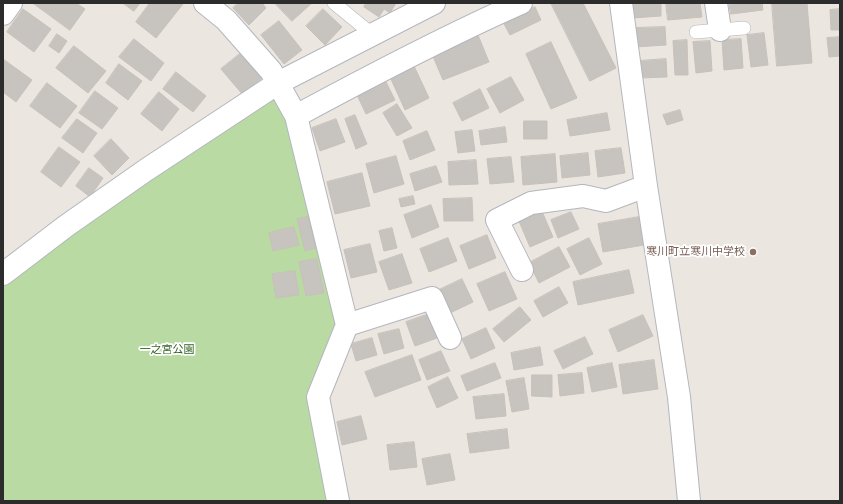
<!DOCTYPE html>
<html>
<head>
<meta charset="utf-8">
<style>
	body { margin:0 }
	#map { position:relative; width:843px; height:504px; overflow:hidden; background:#ece6e0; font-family:"Titillium Web",sans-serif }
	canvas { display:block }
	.frame { position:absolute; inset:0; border:4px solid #2c2c2c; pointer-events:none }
</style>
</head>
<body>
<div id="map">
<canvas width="843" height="504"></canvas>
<div class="frame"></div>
</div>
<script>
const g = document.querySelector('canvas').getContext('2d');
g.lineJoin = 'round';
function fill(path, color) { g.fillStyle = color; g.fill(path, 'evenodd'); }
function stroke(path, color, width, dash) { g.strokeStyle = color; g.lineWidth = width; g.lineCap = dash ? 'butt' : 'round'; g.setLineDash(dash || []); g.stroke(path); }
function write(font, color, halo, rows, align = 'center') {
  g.font = font + ' "Titillium Web","Noto Sans JP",sans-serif'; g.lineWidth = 3.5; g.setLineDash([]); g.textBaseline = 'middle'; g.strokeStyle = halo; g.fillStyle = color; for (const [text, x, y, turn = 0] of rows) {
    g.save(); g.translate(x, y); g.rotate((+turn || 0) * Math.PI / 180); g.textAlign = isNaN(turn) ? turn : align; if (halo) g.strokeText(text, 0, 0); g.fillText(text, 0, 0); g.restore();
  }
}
const green = new Path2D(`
	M269 97H281L340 326 310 397 332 500 321 501H3V281Z`);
const building = new Path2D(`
	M33 3H76L85 9 70 30Z
	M123 3H140L134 11Z
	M150 3 183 4 156 38 136 22Z
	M238 3H262L266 8 249 25 233 8Z
	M275 3H312L292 21Z
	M366 3H396L390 13 384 9 379 17 364 7Z
	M551 3H583L616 68 590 81Z
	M632 3H661V16L633 18Z
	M666 3H700L702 17 668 20Z
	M729 3H762L763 10 731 14Z
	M772 3H807L812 63 777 66Z
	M535 7 541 20 510 35 503 22Z
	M23 9 51 29 34 52 7 32Z
	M323 9 342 27 325 45 306 26Z
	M840 9V30H831L830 10Z
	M279 21 302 50 284 64 261 35Z
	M665 27 666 45 635 47 634 28Z
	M764 33 768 65 751 67 747 35Z
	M57 34 67 41 59 53 49 46Z
	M478 35 489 62 443 80 432 54Z
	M840 37V56L829 57 827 38Z
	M134 39 164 63 151 81 119 57Z
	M741 39 743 68 724 70 722 40Z
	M687 40 688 75H675L673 41Z
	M710 41 712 71 696 73 693 42Z
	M551 42 577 98 551 109 526 54Z
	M74 46 106 71 88 93 56 68Z
	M241 53 262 78 243 95 221 69Z
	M3 59 32 80 16 102 3 92Z
	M666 59 667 77 640 78 639 61Z
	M119 64 142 81 128 100 106 83Z
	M414 66 429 98 405 110 390 77Z
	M176 72 206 96 193 112 163 89Z
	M511 77 524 100 500 113 487 89Z
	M386 82 395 100 366 114 357 95Z
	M47 83 77 106 60 128 30 106Z
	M480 89 489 108 462 121 453 103Z
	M95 91 118 108 102 129 79 113Z
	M159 92 179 109 162 131 141 114Z
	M397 104 412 128 397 136 383 113Z
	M680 110 683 120 667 125 663 115Z
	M607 113 610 130 570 136 567 120Z
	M355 115 367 144 356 149 345 119Z
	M77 119 97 133 83 153 62 138Z
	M336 119 345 142 320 151 312 128Z
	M524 121H547V139H524Z
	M505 127 507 142 481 145 479 131Z
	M472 130 475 151 458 153 455 132Z
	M427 131 435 150 410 160 403 141Z
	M111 139 129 158 112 175 94 156Z
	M59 147 80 162 61 187 41 172Z
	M621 148 625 173 598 177 595 151Z
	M588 153 590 175 562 178 560 156Z
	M555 154 557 182 523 185 521 157Z
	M396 156 404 184 374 193 366 164Z
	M511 157 514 182 490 184 487 159Z
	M476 160 478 184 449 185 448 162Z
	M436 166 442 182 415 191 410 174Z
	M89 168 103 178 90 197 76 186Z
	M362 173 370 206 335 214 327 182Z
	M413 196 415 204 401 207 399 199Z
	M472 198 473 221H444L443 199Z
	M431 205 439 227 412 238 404 215Z
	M541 209 553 237 530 247 518 219Z
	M571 212 579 229 558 238 551 220Z
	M308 217 316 248 305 251 297 219Z
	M639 217 644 245 603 252 598 224Z
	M294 227 299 245 273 251 269 233Z
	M392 228 397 248 384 251 379 231Z
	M487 235 496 258 469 269 460 246Z
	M448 238 457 261 429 272 420 249Z
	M589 238 602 264 580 275 567 249Z
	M370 244 377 272 351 278 344 250Z
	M559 247 570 267 539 283 529 263Z
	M402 254 412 283 389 290 379 262Z
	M317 259 324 293 306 296 299 262Z
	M629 270 634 293 578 305 573 282Z
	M295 271 299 295 276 298 272 274Z
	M505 272 517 299 489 311 477 284Z
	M462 279 473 302 450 313 439 290Z
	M559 287 568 303 543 317 534 301Z
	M520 307 531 320 504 342 493 329Z
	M429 314 437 338 415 346 406 322Z
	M643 315 653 336 618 352 609 330Z
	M486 328 495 348 471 359 462 339Z
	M399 329 404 348 384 354 378 334Z
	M585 337 593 354 563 369 554 351Z
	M372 338 377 355 356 361 351 344Z
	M540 347 543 365 514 370 511 353Z
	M441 351 450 371 427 380 419 360Z
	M412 355 421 380 375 397 365 372Z
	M654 360 658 389 623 394 619 365Z
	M495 363 501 378 467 391 461 376Z
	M612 363 617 387 592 392 587 368Z
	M582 373 584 393 560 396 558 375Z
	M532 375H552V397L532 396Z
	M448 377 458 398 437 408 428 387Z
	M524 378 529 409 512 412 506 381Z
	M504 394 506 416 476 419 473 397Z
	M361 416 367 439 342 445 337 422Z
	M507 429 509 448 470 453 467 434Z
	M414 442 417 467 390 470 387 445Z
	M450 454 455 480 427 485 422 459Z`);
const service = new Path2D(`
	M334 3 373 35
	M696 32 744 28`);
const minor = new Path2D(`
	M205 3 226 20 271 71 296 116 347 325 318 397 338 501
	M621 3 646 186 679 397 689 501
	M716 3 720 30
	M3 14 11 3
	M296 116C370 76 444 37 521 3
	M522 270 497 220 531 203 583 196 606 201 646 186
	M3 274 66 226 146 170 278 83 434 3
	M347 325 432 298 450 338`);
const markers = [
	[753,252,4,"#8d6e63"]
];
const educationNames = [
	["寒川町立寒川中学校",745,252]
];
const parkNames = [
	["一之宮公園",167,350]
];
fill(green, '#b9dba3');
fill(building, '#c7c3bf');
stroke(building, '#c7c1b9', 1);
stroke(service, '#b3b6be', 14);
stroke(minor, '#b3b6be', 24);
stroke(service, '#fff', 13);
stroke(minor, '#fff', 22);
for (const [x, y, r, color] of markers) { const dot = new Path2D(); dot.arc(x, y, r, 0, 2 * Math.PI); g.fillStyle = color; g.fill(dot); stroke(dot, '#fff', 1.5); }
write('11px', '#785e54', '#fff', educationNames, 'right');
write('11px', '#346124', '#fff', parkNames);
</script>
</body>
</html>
